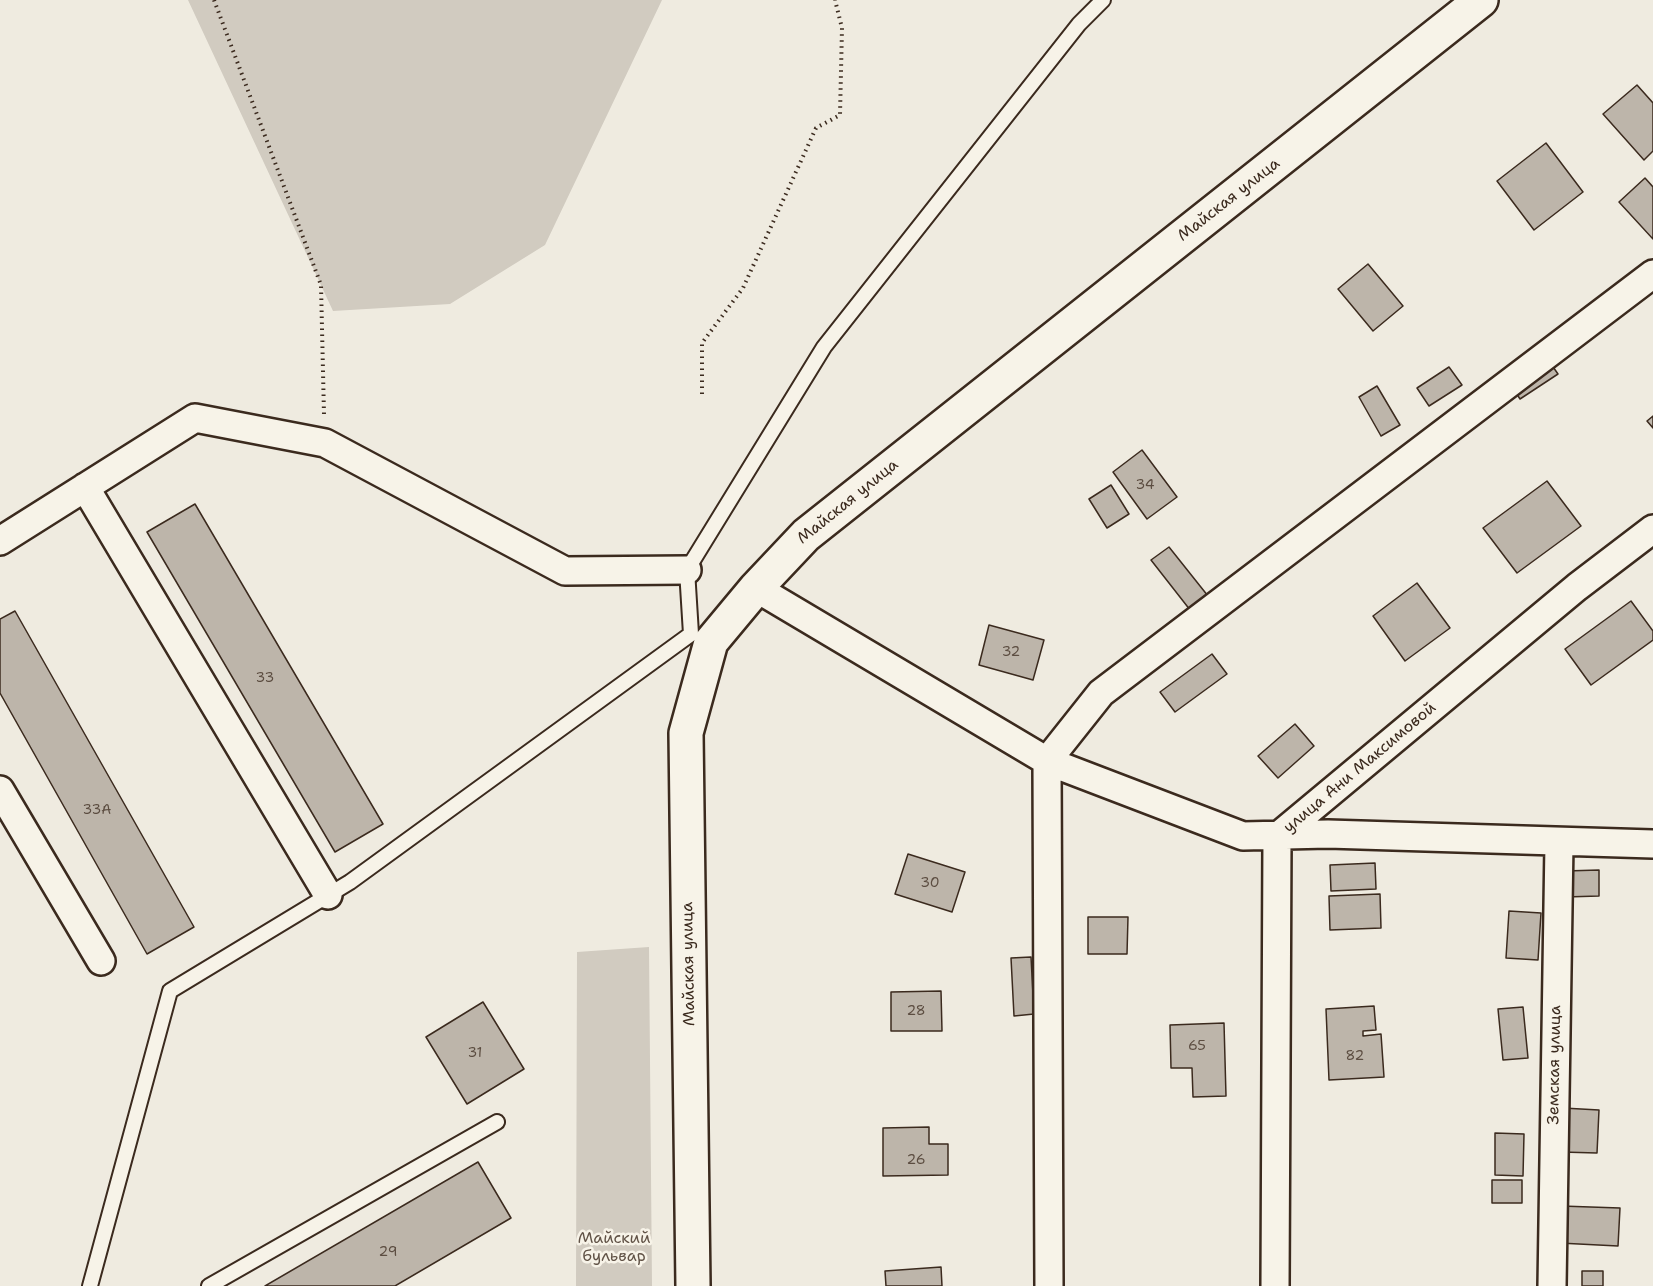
<!DOCTYPE html>
<html>
<head>
<meta charset="utf-8">
<style>
	body { margin:0 }
	canvas { display:block; background:#efebe0 }
</style>
</head>
<body>
<canvas width="1653" height="1286"></canvas>
<script>
const g = document.querySelector('canvas').getContext('2d');
g.lineJoin = 'round';
function fill(path, color) { g.fillStyle = color; g.fill(path, 'evenodd'); }
function stroke(path, color, width, dash) { g.strokeStyle = color; g.lineWidth = width; g.lineCap = dash ? 'butt' : 'round'; g.setLineDash(dash || []); g.stroke(path); }
function write(font, color, halo, rows, align = 'center') {
  g.font = font + ' "Shantell Sans",sans-serif'; g.lineWidth = 5; g.setLineDash([]); g.textBaseline = 'middle'; g.strokeStyle = halo; g.fillStyle = color; for (const [text, x, y, turn = 0] of rows) {
    g.save(); g.translate(x, y); g.rotate((+turn || 0) * Math.PI / 180); g.textAlign = isNaN(turn) ? turn : align; if (halo) g.strokeText(text, 0, 0); g.fillText(text, 0, 0); g.restore();
  }
}
const green = new Path2D(`
	M188 0H662L545 245 450 304 333 311Z
	M649 947 652 1286H576L577 952Z`);
const building = new Path2D(`
	M1637 85 1653 103V151L1644 160 1603 114Z
	M1546 143 1583 192 1534 230 1497 181Z
	M1645 178 1653 187V239L1619 202Z
	M1368 264 1403 306 1373 331 1338 289Z
	M1551 364 1558 374 1520 399 1513 388Z
	M1449 367 1462 385 1429 406 1417 388Z
	M1377 386 1400 425 1381 436 1359 397Z
	M1653 416V428L1647 421Z
	M1142 450 1177 497 1147 519 1113 472Z
	M1547 481 1581 526 1517 573 1483 528Z
	M1111 485 1129 514 1107 528 1089 499Z
	M195 504 383 824 335 852 147 532Z
	M1169 547 1212 601 1194 615 1151 560Z
	M1417 583 1450 628 1405 661 1373 616Z
	M1631 601 1653 631V640L1591 685 1565 649Z
	M15 611 194 927 147 954 0 693V619Z
	M989 625 1044 640 1033 680 979 665Z
	M1212 654 1227 674 1175 712 1160 692Z
	M1295 724 1314 746 1278 778 1258 756Z
	M908 854 965 872 952 912 895 894Z
	M1375 863 1376 889 1331 891 1330 865Z
	M1599 870V896L1565 897V871Z
	M1380 894 1381 928 1330 930 1329 896Z
	M1509 911 1541 913 1538 960 1506 958Z
	M1088 917H1128L1127 954H1088Z
	M1031 957 1034 1014 1014 1016 1011 958Z
	M941 991 942 1031H891V992Z
	M483 1002 524 1069 467 1104 426 1037Z
	M1374 1006 1376 1030 1363 1031V1036L1381 1034 1384 1077 1329 1080 1326 1009Z
	M1523 1007 1528 1058 1503 1060 1498 1009Z
	M1224 1023 1226 1096 1193 1097 1192 1068H1171L1170 1025Z
	M1563 1108 1599 1110 1597 1153 1561 1152Z
	M929 1127V1144H948V1175L883 1176V1128Z
	M1495 1133 1524 1134 1523 1176 1495 1175Z
	M478 1162 511 1218 395 1286H265Z
	M1492 1180H1522V1203H1492Z
	M1561 1206 1620 1208 1618 1246 1559 1243Z
	M941 1267 942 1286H886L885 1271Z
	M1582 1271H1603V1286H1582Z`);
const path = new Path2D(`
	M214 0 321 285 324 415
	M702 394V343L743 288 816 128 840 115 842 28 835 0`);
const service = new Path2D(`
	M691 634 687 570 824 347 1079 24 1103 0
	M90 1286 170 991 350 882 691 634
	M209 1286 497 1122`);
const minor = new Path2D(`
	M85 487 328 895
	M0 541 195 418 325 443 565 571 687 570
	M756 588 1047 761 1243 836 1328 834 1653 844
	M0 790 101 961
	M1049 1286 1047 761 1101 693 1653 274
	M1275 1286 1277 837 1577 587 1653 529
	M1552 1286 1559 843`);
const tertiary = new Path2D(`
	M693 1286 686 733 711 642 756 588 806 535 1481 0`);
const numberNames = [
	["34",1145,485],
	["32",1011,652],
	["33",265,678],
	["33А",97,810],
	["30",930,883],
	["28",916,1011],
	["65",1197,1046],
	["31",475,1053],
	["82",1355,1056],
	["26",916,1160],
	["29",388,1252]
];
const streetNames = [
	["Майская улица",1229,200,-38],
	["Майская улица",848,502,-39],
	["улица Ани Максимовой",1360,768,-40],
	["Майская улица",689,964,-91],
	["Земская улица",1555,1065,-89]
];
const parkNames = [
	["Майский",614,1239],
	["бульвар",614,1257]
];
fill(green, '#d1cbc0');
fill(building, '#bdb5aa');
stroke(building, '#3b2a1e', 1.5);
stroke(service, '#3b2a1e', 18);
stroke(minor, '#3b2a1e', 32);
stroke(tertiary, '#3b2a1e', 38);
stroke(path, '#3b2a1e', 4, [1.5, 4.5]);
stroke(service, '#f7f3e8', 14);
stroke(minor, '#f7f3e8', 27);
stroke(tertiary, '#f7f3e8', 33);
write('14px', '#5c4d41', null, numberNames);
write('16px', '#3b2a1e', '#f7f3e8', streetNames);
write('16px', '#605246', '#f7f3e8', parkNames);
</script>
</body>
</html>
